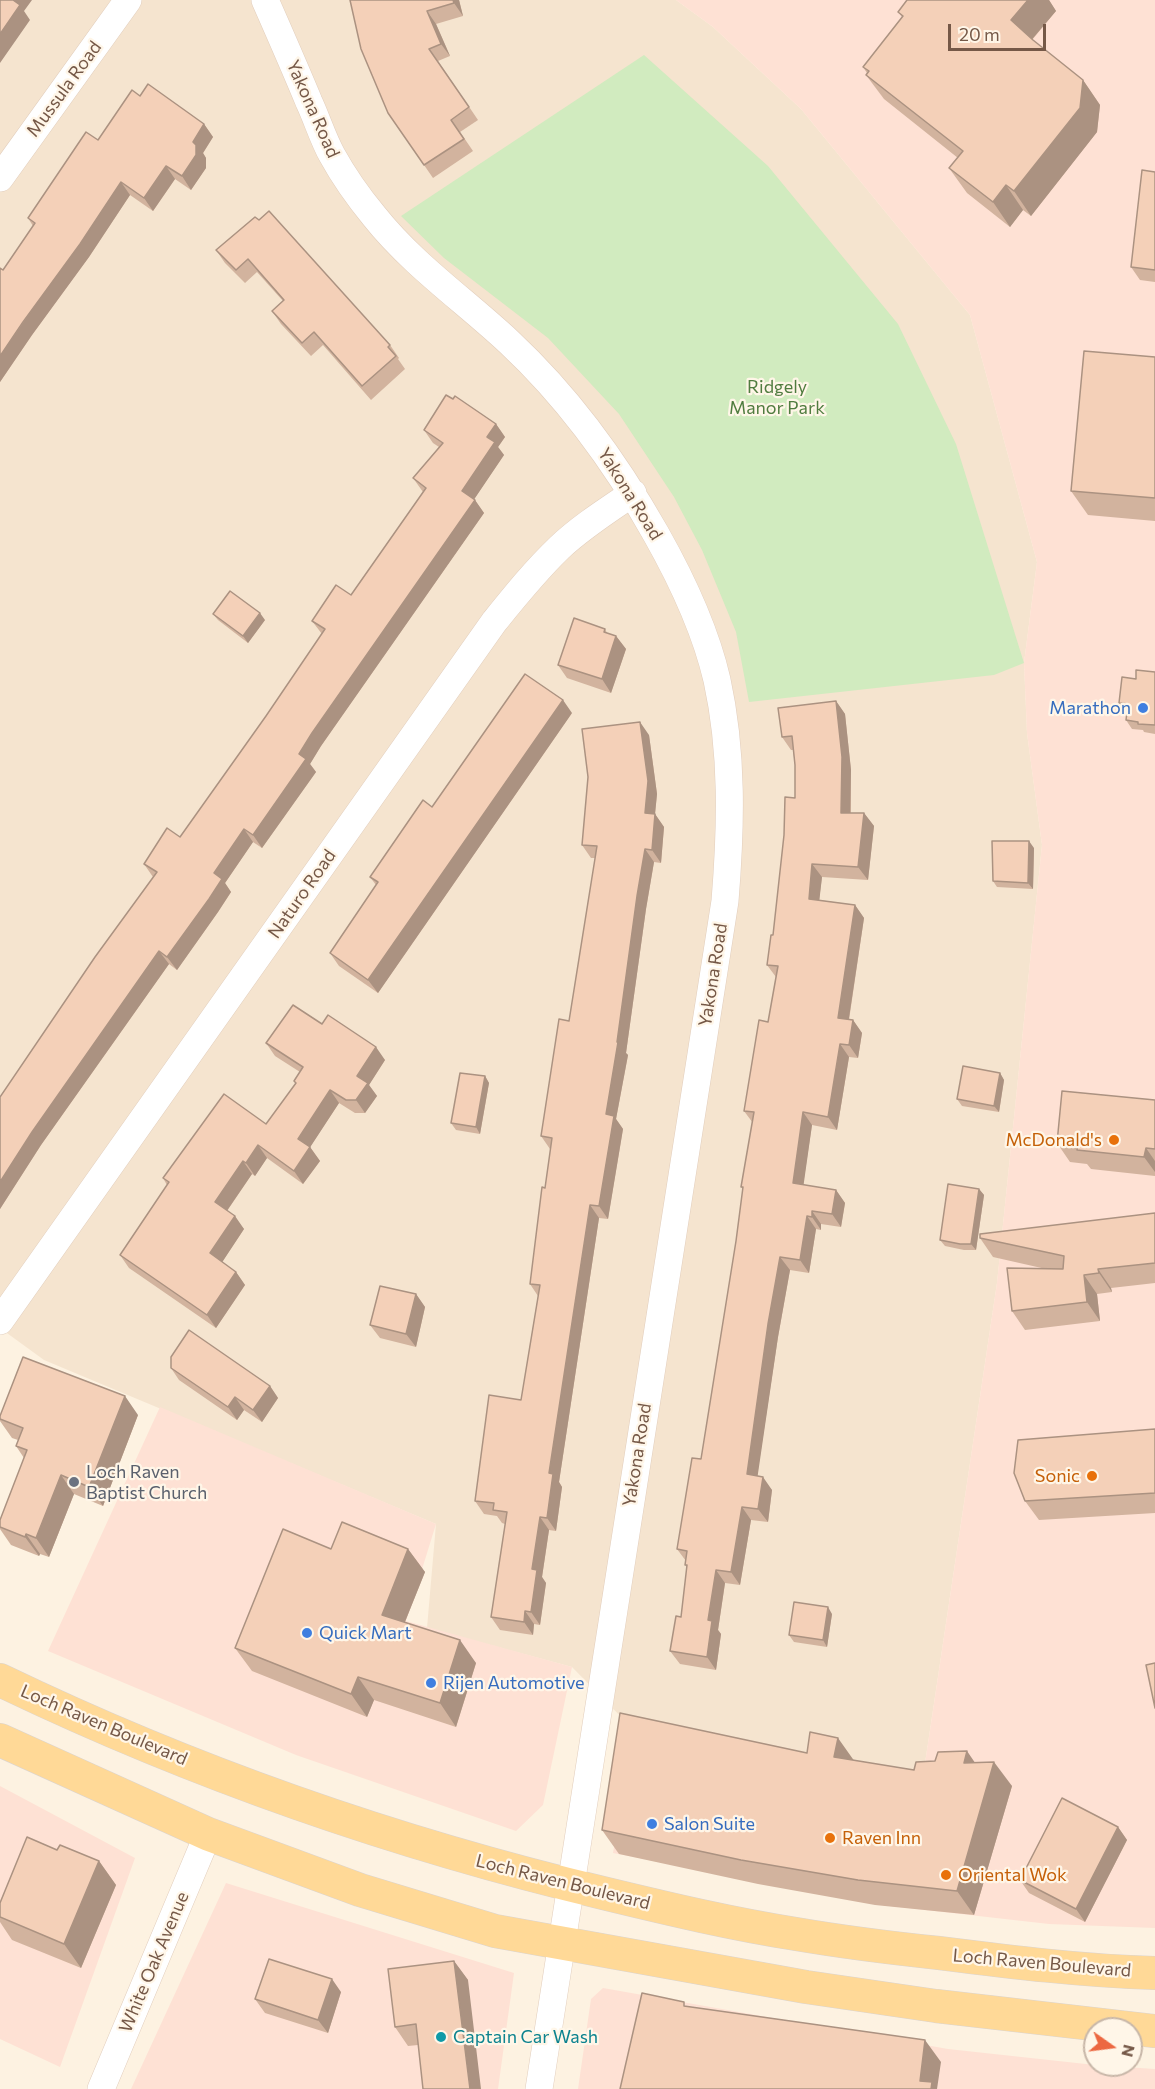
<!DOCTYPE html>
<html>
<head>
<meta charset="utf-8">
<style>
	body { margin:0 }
	#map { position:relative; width:1155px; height:2089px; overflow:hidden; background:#fdf2e1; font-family:Commissioner,sans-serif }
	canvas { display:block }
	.north { position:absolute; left:1083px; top:2017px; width:60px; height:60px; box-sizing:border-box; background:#fff6e8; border:2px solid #c8b7a8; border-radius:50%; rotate:104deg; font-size:16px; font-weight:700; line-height:24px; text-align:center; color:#755847 }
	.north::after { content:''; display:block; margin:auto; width:21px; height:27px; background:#ec6841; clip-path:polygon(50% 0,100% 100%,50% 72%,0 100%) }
	.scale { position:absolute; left:948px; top:24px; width:98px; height:27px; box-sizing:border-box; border:3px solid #755847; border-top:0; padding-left:8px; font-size:18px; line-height:21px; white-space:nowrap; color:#755847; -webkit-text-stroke:4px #fff6e8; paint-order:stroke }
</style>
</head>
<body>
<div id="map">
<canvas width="1155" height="2089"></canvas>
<div class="north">N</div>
<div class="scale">20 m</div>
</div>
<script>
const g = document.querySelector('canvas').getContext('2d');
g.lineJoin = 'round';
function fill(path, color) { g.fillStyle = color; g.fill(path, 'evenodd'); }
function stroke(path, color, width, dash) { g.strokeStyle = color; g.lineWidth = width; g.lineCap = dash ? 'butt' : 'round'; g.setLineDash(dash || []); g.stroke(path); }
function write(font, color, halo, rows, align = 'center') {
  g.font = font + ' Commissioner,sans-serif'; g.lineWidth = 4.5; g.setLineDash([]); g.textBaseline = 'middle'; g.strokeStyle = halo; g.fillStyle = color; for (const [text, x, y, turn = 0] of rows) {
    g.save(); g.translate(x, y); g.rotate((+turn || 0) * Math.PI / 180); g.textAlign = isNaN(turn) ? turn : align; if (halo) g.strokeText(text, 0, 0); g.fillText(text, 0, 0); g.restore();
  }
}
const residential = new Path2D(`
	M0 0H676L713 27 801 109 970 315 1037 562 1024 663 1027 733 1042 845 997 1283 921 1790 634 1730 572 1667 427 1628 436 1524 44 1360 0 1328Z`);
const commercial = new Path2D(`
	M676 0H1155V1928L1049 1924 881 1905 613 1853 634 1730 921 1790 997 1283 1042 845 1027 733 1024 663 1037 562 970 315 801 109 713 27Z
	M160 1407 436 1524 406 1621 572 1667 543 1805 516 1831 296 1755 48 1651Z
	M0 1786 135 1858 60 2067 0 2039Z
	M226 1883 514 1973 498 2089H131Z
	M603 1988 948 2049 1095 2065 1155 2069V2089H578L591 1999Z`);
const green = new Path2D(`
	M644 55 768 166 898 324 956 444 1024 663 994 675 749 702 736 632 702 550 674 497 619 414 548 338 444 258 401 216Z`);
const street = new Path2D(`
	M265 0C280 34 295 68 309 102 317 119 323 139 332 155 343 175 360 199 374 216 413 265 464 300 509 342 569 398 616 463 656 534 682 580 705 628 717 680 733 753 731 827 725 901L539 2089
	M0 178 128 0
	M0 1321 494 622C515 596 535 571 559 548 581 527 608 510 633 493
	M101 2089 208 1834`);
const primary = new Path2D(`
	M0 1680C193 1773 398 1844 607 1894 669 1909 732 1924 796 1934 843 1942 891 1948 939 1953 1011 1962 1083 1971 1155 1973
	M0 1740 208 1834 360 1890 495 1931 806 1987 936 2006 1155 2031`);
const wall = new Path2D(`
	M350 0H459L463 16 436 24 450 56 438 61 478 120 460 132 473 151 433 178 388 113Z
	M907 0H1049L1056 11 1032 40 1083 80 1100 105 1097 132 1031 216 1023 210 1010 227 967 193 949 168 958 158 884 99 866 75 867 73 863 67 902 17 898 12Z
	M140 96 204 124 213 137 203 153 206 158V168L191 190 175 179 153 211 130 195 89 257 32 335 0 382V268L3 270 33 226 28 218 98 140Z
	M1155 172V282L1140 280 1131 267Z
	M255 217 390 345 399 358 398 359 405 369 371 400 323 345 311 356 281 324 272 311 283 301 257 272 245 283 225 263 216 250Z
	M1155 357V521L1088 515 1071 491Z
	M453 399 496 424 505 437 498 447 504 455 474 499 484 513 321 746 310 764 316 772 262 848 253 842 225 883 231 892 218 912 177 970 169 964 41 1145 0 1209V1097L153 877 144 864 180 837 266 716 322 634 312 621 351 595 423 492 413 478 439 447 433 443 424 430Z
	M213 614 265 620 248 643 218 620Z
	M605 629 607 633 616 636 626 649 611 693 567 678 558 665Z
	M1155 672V734L1144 732 1143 730 1132 729 1126 720 1127 712H1125L1119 703 1136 679Z
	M836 701 845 714 851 770V813H864L874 826 868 880 822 877 819 900 855 905 864 918 849 1020H853L862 1033 858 1058 849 1057 837 1130 812 1125 803 1185 836 1190 845 1203 841 1227 821 1224V1230L816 1229 809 1273 790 1270 778 1337 757 1476 772 1490 768 1522 751 1520 740 1585 725 1583 718 1630 721 1634 716 1670 680 1664 670 1651 681 1617 687 1567 685 1565 686 1561 677 1549 701 1459 736 1241 743 1189 741 1187 753 1123 744 1111 768 1022 776 977 767 965 773 935 795 798V765L793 750H791L782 737Z
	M572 713 378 993 339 966 330 953 376 885 370 877 432 807Z
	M649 735 657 794 655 814 664 827 661 863 654 862 646 909 626 1053 628 1055 616 1119 623 1129 608 1219 599 1218 559 1482 562 1487 556 1531 549 1530 542 1577 546 1583 540 1625 534 1624 533 1635 500 1630 491 1617 505 1524 502 1523 497 1516 484 1514 475 1501 521 1400 538 1296 530 1284 551 1149H550L541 1136 569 1021 595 858H591L582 845Z
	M1034 848 1033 889 997 887 993 881Z
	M322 1024 385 1060 369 1085 377 1096 365 1113H355L339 1103 310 1147 320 1161 303 1184 267 1158 255 1176 252 1174 227 1211 244 1229 222 1262 236 1272 245 1285 216 1328 129 1268 120 1255 167 1185 163 1178 266 1124 296 1084 294 1081 300 1072 275 1056 266 1043Z
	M1000 1073 1004 1080 999 1112 962 1106 957 1099Z
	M485 1076 489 1083 480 1134 456 1130 451 1123Z
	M1155 1100V1176L1091 1169 1087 1164 1070 1162 1057 1143Z
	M979 1189 984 1195 976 1250H964L945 1246 940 1240Z
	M1155 1213V1283L1111 1288 1112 1292 1097 1294 1100 1321 1025 1330 1012 1311 1046 1269 993 1257 980 1238Z
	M416 1294 425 1307 416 1347 380 1338 370 1325Z
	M171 1368 270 1386 278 1398 262 1422 244 1410 237 1420 179 1380Z
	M138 1415 103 1506 74 1494 49 1557 40 1554 39 1556 11 1545 0 1529V1520L24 1458 16 1446 18 1440 12 1438 0 1421V1416Z
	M1155 1429V1513L1039 1520 1025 1501Z
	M331 1549H408L425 1572 405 1622 476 1663 456 1727 374 1700 367 1717 252 1671 235 1648Z
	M832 1614 827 1647 794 1642 789 1635Z
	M807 1753 914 1770 975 1763 1012 1786 974 1915 875 1905 758 1884 619 1854 602 1830Z
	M1118 1827 1127 1840 1085 1922 1029 1893 1020 1880Z
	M57 1850 99 1861 116 1885 81 1968 12 1940 0 1922V1903Z
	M454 1961 468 1980 418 2045 408 2046 395 2027Z
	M341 1992 328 2033 265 2013 255 1999Z`);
const shadedWall = new Path2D(`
	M12 0H32L24 11 30 20 0 63V34Z
	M453 0H459L463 16 454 3Z
	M1028 0H1049L1056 11 1028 44 1011 20Z
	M427 11 436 24 450 56 441 44Z
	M1083 80 1100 105 1097 132 1031 216 1014 191Z
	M204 124 213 137 203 153 206 158V168L191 190 182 176 193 142Z
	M166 166 175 179 153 211 144 198Z
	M121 182 130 195 89 257 32 335 0 382V356Z
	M1006 185 1023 210 1010 227 993 202Z
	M496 424 505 437 498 447 504 455 471 504 462 491 487 437Z
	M475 500 484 513 321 746 310 764 316 772 262 848 253 835 299 754 312 733Z
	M260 613 265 620 248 643 243 636Z
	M616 636 626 649 611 693 602 679Z
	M563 700 572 713 378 993 368 980Z
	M836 701 845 714 851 770 850 826 841 813Z
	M640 722 649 735 657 794 655 814 664 827 661 863 652 850 645 813Z
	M864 813 874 826 868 880 858 867Z
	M244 829 253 842 225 883 231 892 218 912 177 970 167 957 214 873Z
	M1029 841 1034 848 1033 889 1028 883Z
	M645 849 654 862 646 909 626 1053 628 1055 616 1119 623 1129 608 1219 599 1206 606 1114 637 896Z
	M812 864 822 877 818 912 809 899Z
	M855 905 864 918 847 1031 838 1018Z
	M159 951 169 964 41 1145 0 1209V1182L32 1132Z
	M853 1020 862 1033 858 1058 849 1045Z
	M840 1044 849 1057 837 1130 828 1117Z
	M376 1047 385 1060 369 1085 377 1096 365 1113 356 1100 357 1076Z
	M1000 1073 1004 1080 999 1112 994 1106Z
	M485 1076 489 1083 480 1134 476 1127Z
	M330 1090 339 1103 307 1152 298 1139Z
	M803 1112 812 1125 802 1196 793 1183Z
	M258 1145 267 1158 255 1176 246 1163Z
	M310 1147 320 1161 303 1184 294 1171Z
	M1146 1148 1155 1161V1172L1144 1157Z
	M243 1161 252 1174 224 1215 215 1202Z
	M979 1189 984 1195 976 1250 971 1244Z
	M836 1190 845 1203 841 1227 832 1214Z
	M590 1205 599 1218 559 1482 562 1487 556 1531 547 1518 549 1473Z
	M812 1211 821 1224V1230L812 1217Z
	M235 1216 244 1229 219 1267 210 1253Z
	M807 1216 816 1229 809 1273 800 1260Z
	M780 1257 790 1270 778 1337 756 1487 747 1474 768 1324Z
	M1098 1269 1111 1288 1112 1292 1099 1273Z
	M236 1272 245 1285 216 1328 207 1315Z
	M1084 1275 1097 1294 1100 1321 1087 1302Z
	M416 1294 425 1307 416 1347 406 1334Z
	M270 1386 278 1398 262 1422 253 1410Z
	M125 1396 138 1415 103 1506 89 1487Z
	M235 1397 244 1410 237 1420 228 1407Z
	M61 1475 74 1494 49 1557 36 1538Z
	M763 1477 772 1490 768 1522 758 1509Z
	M742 1507 751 1520 740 1585 731 1572Z
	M540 1517 549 1530 542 1577 546 1583 540 1625 531 1612 532 1569Z
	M26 1534 40 1554 39 1556 25 1537Z
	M408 1549 425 1572 398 1639 382 1615Z
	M716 1570 725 1583 718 1630 721 1634 716 1670 707 1657 708 1620Z
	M828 1607 832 1614 827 1647 823 1640Z
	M525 1611 534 1624 533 1635 524 1622Z
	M460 1640 476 1663 456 1727 440 1703Z
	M358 1677 374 1700 367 1717 351 1694Z
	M838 1738 855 1762 834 1757Z
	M967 1751 984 1776 964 1763Z
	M994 1762 1012 1786 974 1915 957 1891Z
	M1118 1827 1127 1840 1085 1922 1076 1909Z
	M99 1861 116 1885 81 1968 64 1944Z
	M454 1961 468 1980 481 2089H470Z
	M332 1979 341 1992 328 2033 318 2020Z
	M925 2040 941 2062 937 2089H926L920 2081Z`);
const building = new Path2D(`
	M0 0H13L20 5 0 34Z
	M350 0H453L454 3 427 11 441 44 429 49 469 107 451 120 464 139 424 165 388 113 361 49Z
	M907 0H1028L1011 20 1033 40 1083 80 1080 108 1014 191 1006 185 993 202 949 168 963 151 866 75 869 71 863 67 903 16 898 12Z
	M148 84 204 124 193 142 196 145V155L182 176 166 166 144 198 121 182 80 244 23 322 0 356V268L3 270 35 223 28 218 86 132 98 140 132 90 140 96Z
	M1142 170 1155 172V270L1131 267Z
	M269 211 390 345 388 347 396 356 362 386 314 332 302 343 272 311 284 300 248 259 236 270 216 250 255 217 259 220Z
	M1084 351 1155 357V498L1071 491Z
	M446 395 453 399 455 396 496 424 487 437 495 442 462 491 475 500 312 733 299 754 306 759 253 835 244 829 214 873 222 879 209 899 167 957 159 951 32 1132 0 1182V1097L95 957 157 872 144 864 167 828 180 837 266 716 325 629 312 621 336 585 351 595 426 488 413 478 443 443 424 430Z
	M230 591 260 613 243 636 213 614Z
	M574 618 605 629 604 632 616 636 602 679 558 665Z
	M1136 670 1155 672V725L1138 724V722L1126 720 1128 704 1119 703 1122 677 1136 679Z
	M525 674 563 700 368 980 330 953 378 882 370 877 423 800 432 807Z
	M836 701 842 757 841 813H864L858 867 812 864 809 899 855 905 838 1018 853 1020 849 1045 840 1044 828 1117 803 1112 793 1183 836 1190 832 1214 812 1211V1217L807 1216 800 1260 780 1257 768 1324 747 1474 763 1477 758 1509 742 1507 731 1572 716 1570 708 1620 712 1621 707 1657 670 1651 676 1616 681 1617 687 1565H685L687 1551 677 1549 692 1458 701 1459 736 1241 743 1187H741L754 1112 744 1111 759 1020 768 1022 778 966 767 965 771 935H773L784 835 785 797 795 798V765L792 736 782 737 778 708Z
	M640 722 648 781 645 813 655 814 652 850 645 849 637 896 617 1042H618L606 1114 614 1116 599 1206 590 1205 549 1473 553 1474 547 1518 540 1517 532 1569 537 1570 531 1612 525 1611 524 1622 491 1617 507 1512 493 1510 494 1503 475 1501 489 1395 521 1400 540 1285 530 1284 542 1187 545 1188 552 1138 541 1136 559 1019 569 1021 597 846 582 845 588 777 582 729Z
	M992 841H1029L1028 883 993 881Z
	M293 1005 322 1024 328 1015 376 1047 357 1076 368 1083 356 1100H346L330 1090 298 1139 310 1147 294 1171 258 1145 246 1163 243 1161 215 1202 235 1216 210 1253 236 1272 207 1315 120 1255 169 1182 163 1178 224 1094 266 1124 296 1083 294 1081 303 1067 266 1043Z
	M963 1066 1000 1073 994 1106 957 1099Z
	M460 1073 485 1076 476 1127 451 1123Z
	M1062 1091 1155 1100V1149L1146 1148 1144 1157 1077 1150 1078 1145 1057 1143Z
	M948 1184 979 1189 971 1244H960L940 1240Z
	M1155 1213V1263L1098 1269 1099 1273 1084 1275 1087 1302 1012 1311 1007 1268 1063 1269 1064 1256 980 1238V1234Z
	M380 1286 416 1294 406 1334 370 1325Z
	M189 1330 270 1386 253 1410 235 1397 228 1407 171 1368V1357Z
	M23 1357 125 1396 89 1487 61 1475 36 1538 26 1534 25 1537 0 1527V1520L27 1450 16 1446 23 1428 0 1419V1416Z
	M1155 1429V1493L1025 1501 1014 1473 1018 1440Z
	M342 1522 408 1549 382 1615 460 1640 440 1703 358 1677 351 1694 235 1648 283 1529 331 1549Z
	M794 1602 828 1607 823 1640 789 1635Z
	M1155 1663V1708L1146 1665Z
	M620 1713 807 1753 810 1732 838 1738 834 1757 914 1770 916 1762 935 1761 938 1752 967 1751 964 1763 994 1762 957 1891 858 1880 741 1860 602 1830Z
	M1062 1798 1118 1827 1076 1909 1020 1880Z
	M27 1837 57 1850 60 1845 99 1861 64 1944 0 1917V1903Z
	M269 1959 332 1979 318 2020 255 1999Z
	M454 1961 470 2089H423L416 2024 395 2027 388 1969Z
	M642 1993 684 2002V2006L925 2040 920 2081 932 2082 931 2089H620Z`);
const markers = [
	[1143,708,6,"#3f7fe0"],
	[1114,1140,6,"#e8710a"],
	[1092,1476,6,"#e8710a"],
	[74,1482,6,"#6b7280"],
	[307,1633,6,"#3f7fe0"],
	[431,1683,6,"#3f7fe0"],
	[652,1824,6,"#3f7fe0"],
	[830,1838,6,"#e8710a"],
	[946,1875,6,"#e8710a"],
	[441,2037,6,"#0f9aa8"]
];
const streetNames = [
	["Mussula Road",64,89,-54],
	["Yakona Road",313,109,66],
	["Yakona Road",630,494,58],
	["Naturo Road",302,894,-55],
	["Yakona Road",713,975,-81],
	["Yakona Road",637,1455,-81],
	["Loch Raven Boulevard",104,1725,23],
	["Loch Raven Boulevard",563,1882,14],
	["White Oak Avenue",154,1962,-67],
	["Loch Raven Boulevard",1042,1963,5]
];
const parkNames = [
	["Ridgely",777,387],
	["Manor Park",777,408]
];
const shopNames = [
	["Marathon",1131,708,"right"],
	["Quick Mart",319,1633],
	["Rijen Automotive",443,1683],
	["Salon Suite",664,1824]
];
const foodNames = [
	["McDonald's",1102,1140],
	["Sonic",1080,1476],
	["Raven Inn",842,1838,"left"],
	["Oriental Wok",958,1875,"left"]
];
const worshipNames = [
	["Loch Raven",86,1472],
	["Baptist Church",86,1493]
];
const cultureNames = [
	["Captain Car Wash",453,2037]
];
fill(residential, '#f5e4cf');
fill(commercial, '#fee1d4');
fill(green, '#d1ebbf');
stroke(street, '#e2cebd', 28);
stroke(primary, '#dbd4cf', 34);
stroke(street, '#fff', 27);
stroke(primary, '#ffd997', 33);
fill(wall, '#d2b39e');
fill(shadedWall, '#ab9281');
fill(building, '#f4d0b8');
stroke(building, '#ab9281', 1.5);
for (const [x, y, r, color] of markers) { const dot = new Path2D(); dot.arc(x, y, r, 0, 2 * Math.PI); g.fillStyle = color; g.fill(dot); stroke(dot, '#fff6e8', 2); }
write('18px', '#755847', '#fff6e8', streetNames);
write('18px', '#507c3f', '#fff6e8', parkNames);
write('18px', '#366cbe', '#fff6e8', shopNames, 'left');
write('18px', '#c56008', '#fff6e8', foodNames, 'right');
write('18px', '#5b616d', '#fff6e8', worshipNames, 'left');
write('18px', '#0d838f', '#fff6e8', cultureNames, 'left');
</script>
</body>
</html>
